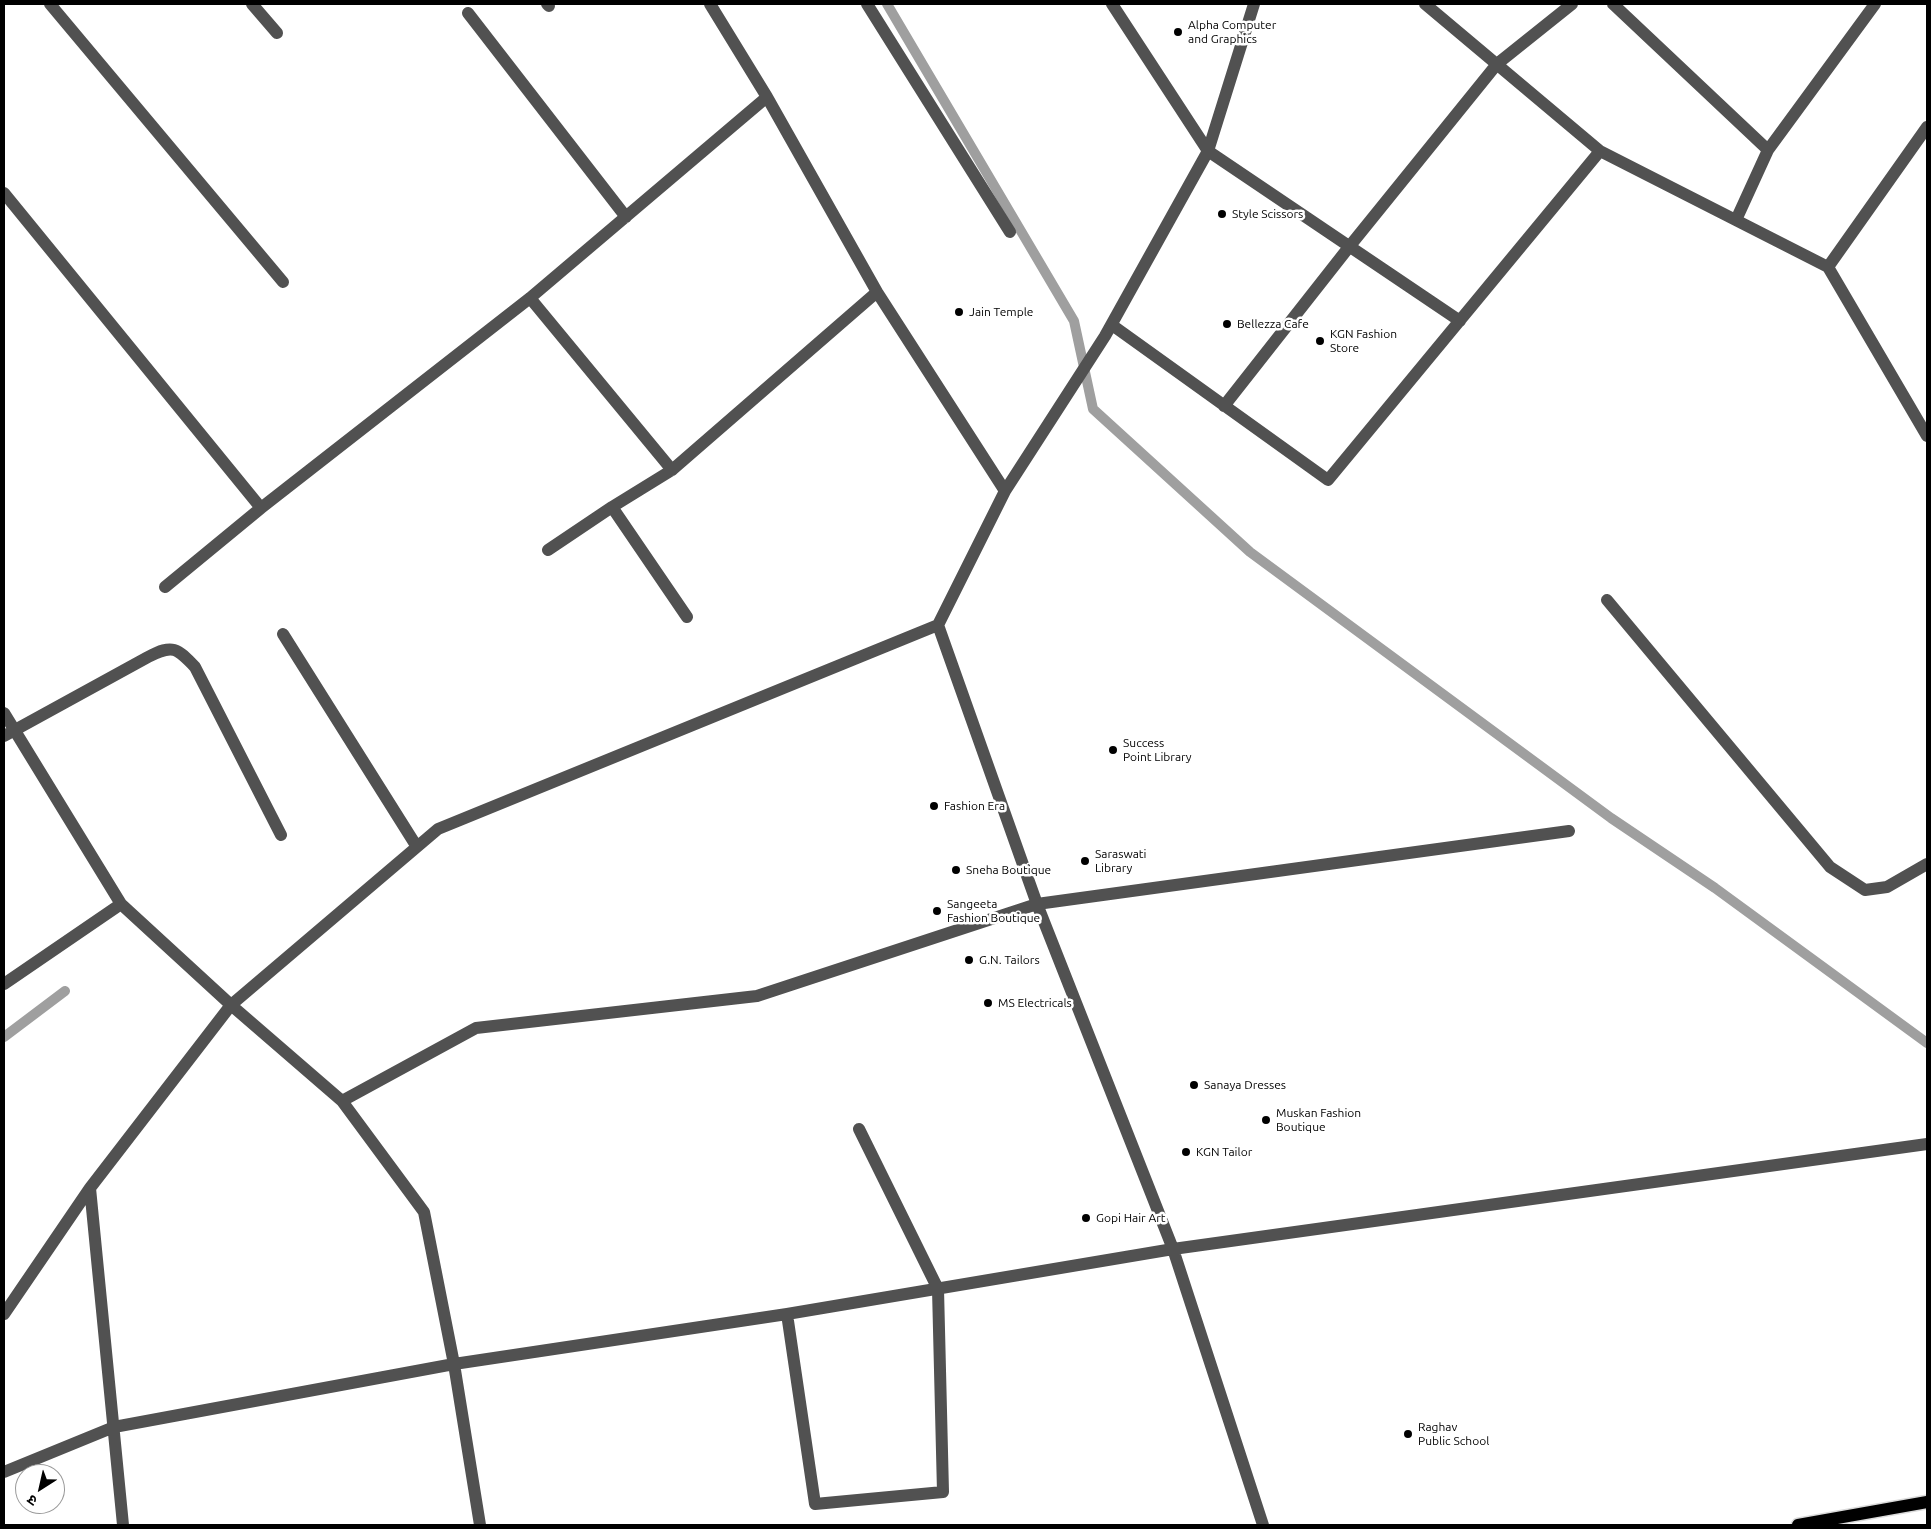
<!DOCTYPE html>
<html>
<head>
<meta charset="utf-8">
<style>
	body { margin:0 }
	#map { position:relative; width:1931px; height:1529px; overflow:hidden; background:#fff; font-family:Ubuntu,"Noto Sans Devanagari",sans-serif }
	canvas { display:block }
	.frame { position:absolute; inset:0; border:5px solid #000; pointer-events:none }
	.north { position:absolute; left:15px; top:1464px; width:50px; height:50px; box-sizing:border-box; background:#fff; border:1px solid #999; border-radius:50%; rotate:215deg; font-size:14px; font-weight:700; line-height:20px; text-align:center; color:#000 }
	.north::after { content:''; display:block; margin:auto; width:18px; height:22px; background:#000; clip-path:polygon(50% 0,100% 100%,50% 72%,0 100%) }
</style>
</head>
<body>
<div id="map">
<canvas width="1931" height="1529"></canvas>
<div class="frame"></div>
<div class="north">उ</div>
</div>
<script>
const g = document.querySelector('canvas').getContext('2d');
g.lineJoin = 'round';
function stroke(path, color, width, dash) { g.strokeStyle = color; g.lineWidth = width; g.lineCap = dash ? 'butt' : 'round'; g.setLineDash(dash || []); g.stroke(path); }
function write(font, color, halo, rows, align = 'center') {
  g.font = font + ' Ubuntu,sans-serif'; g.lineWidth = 5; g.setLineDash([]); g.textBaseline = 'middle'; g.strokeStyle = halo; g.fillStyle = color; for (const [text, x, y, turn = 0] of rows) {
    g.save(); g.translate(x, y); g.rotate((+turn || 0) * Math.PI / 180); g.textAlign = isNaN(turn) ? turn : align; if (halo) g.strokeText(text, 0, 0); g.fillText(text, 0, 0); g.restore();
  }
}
const stream = new Path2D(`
	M887 4 1074 321 1093 409 1250 552 1611 818 1715 888 1927 1043
	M4 1037 65 991`);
const minor = new Path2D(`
	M50 4 283 282
	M252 4 277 33
	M547 4 549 6
	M710 4 767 97 877 292 1005 491
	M867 4 1010 232
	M1112 4 1208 151 1460 321
	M1425 4 1600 151 1828 267 1927 436
	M1613 4 1768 150
	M468 13 626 217
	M4 193 261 508
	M1736 220 1768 150 1875 4
	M1828 267 1927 127
	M530 298 672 470 877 292
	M1112 325 1328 480 1600 151
	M1224 406 1349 247 1497 64 1572 4
	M612 507 687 617
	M548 550 612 507 672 470
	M165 587 261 508 530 298 767 97
	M1607 600 1830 867 1865 890 1887 887 1927 864
	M938 625 1037 904 1173 1249 1263 1525
	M283 634 417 847
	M4 713 121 904 231 1005 342 1101 424 1212 454 1364 480 1525
	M4 736 148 657C173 644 177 648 195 667L281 835
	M4 984 121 904
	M342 1101 476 1028 757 996 1037 904 1569 831
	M90 1188 123 1525
	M4 1314 90 1188 231 1005 438 829 938 625 1005 491 1105 336 1208 151 1254 4
	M787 1314 815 1504 943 1492 938 1289 859 1129
	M4 1472 114 1427 454 1364 787 1314 1173 1249 1927 1144`);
const major = new Path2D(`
	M1798 1525 1927 1502`);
const markers = [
	[1178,32,5,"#000"],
	[1222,214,5,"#000"],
	[959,312,5,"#000"],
	[1227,324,5,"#000"],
	[1320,341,5,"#000"],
	[1113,750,5,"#000"],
	[934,806,5,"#000"],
	[1085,861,5,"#000"],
	[956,870,5,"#000"],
	[937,911,5,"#000"],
	[969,960,5,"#000"],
	[988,1003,5,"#000"],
	[1194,1085,5,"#000"],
	[1266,1120,5,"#000"],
	[1186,1152,5,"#000"],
	[1086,1218,5,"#000"],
	[1408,1434,5,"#000"]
];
const poiNames = [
	["Alpha Computer",1188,25],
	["and Graphics",1188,39],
	["Style Scissors",1232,214],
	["Jain Temple",969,312],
	["Bellezza Cafe",1237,324],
	["KGN Fashion",1330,334],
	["Store",1330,348],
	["Success",1123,743],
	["Point Library",1123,757],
	["Fashion Era",944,806],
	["Saraswati",1095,854],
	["Library",1095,868],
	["Sneha Boutique",966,870],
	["Sangeeta",947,904],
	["Fashion Boutique",947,918],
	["G.N. Tailors",979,960],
	["MS Electricals",998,1003],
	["Sanaya Dresses",1204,1085],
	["Muskan Fashion",1276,1113],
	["Boutique",1276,1127],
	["KGN Tailor",1196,1152],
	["Gopi Hair Art",1096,1218],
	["Raghav",1418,1427],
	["Public School",1418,1441]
];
stroke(stream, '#9f9f9f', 10);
stroke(major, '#dbdbdb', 15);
stroke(minor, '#515151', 12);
stroke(major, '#000', 12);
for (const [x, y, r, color] of markers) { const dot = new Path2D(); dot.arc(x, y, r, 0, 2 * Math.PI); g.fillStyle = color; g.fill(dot); stroke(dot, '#fff', 2); }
write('12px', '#000', '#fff', poiNames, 'left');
</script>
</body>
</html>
